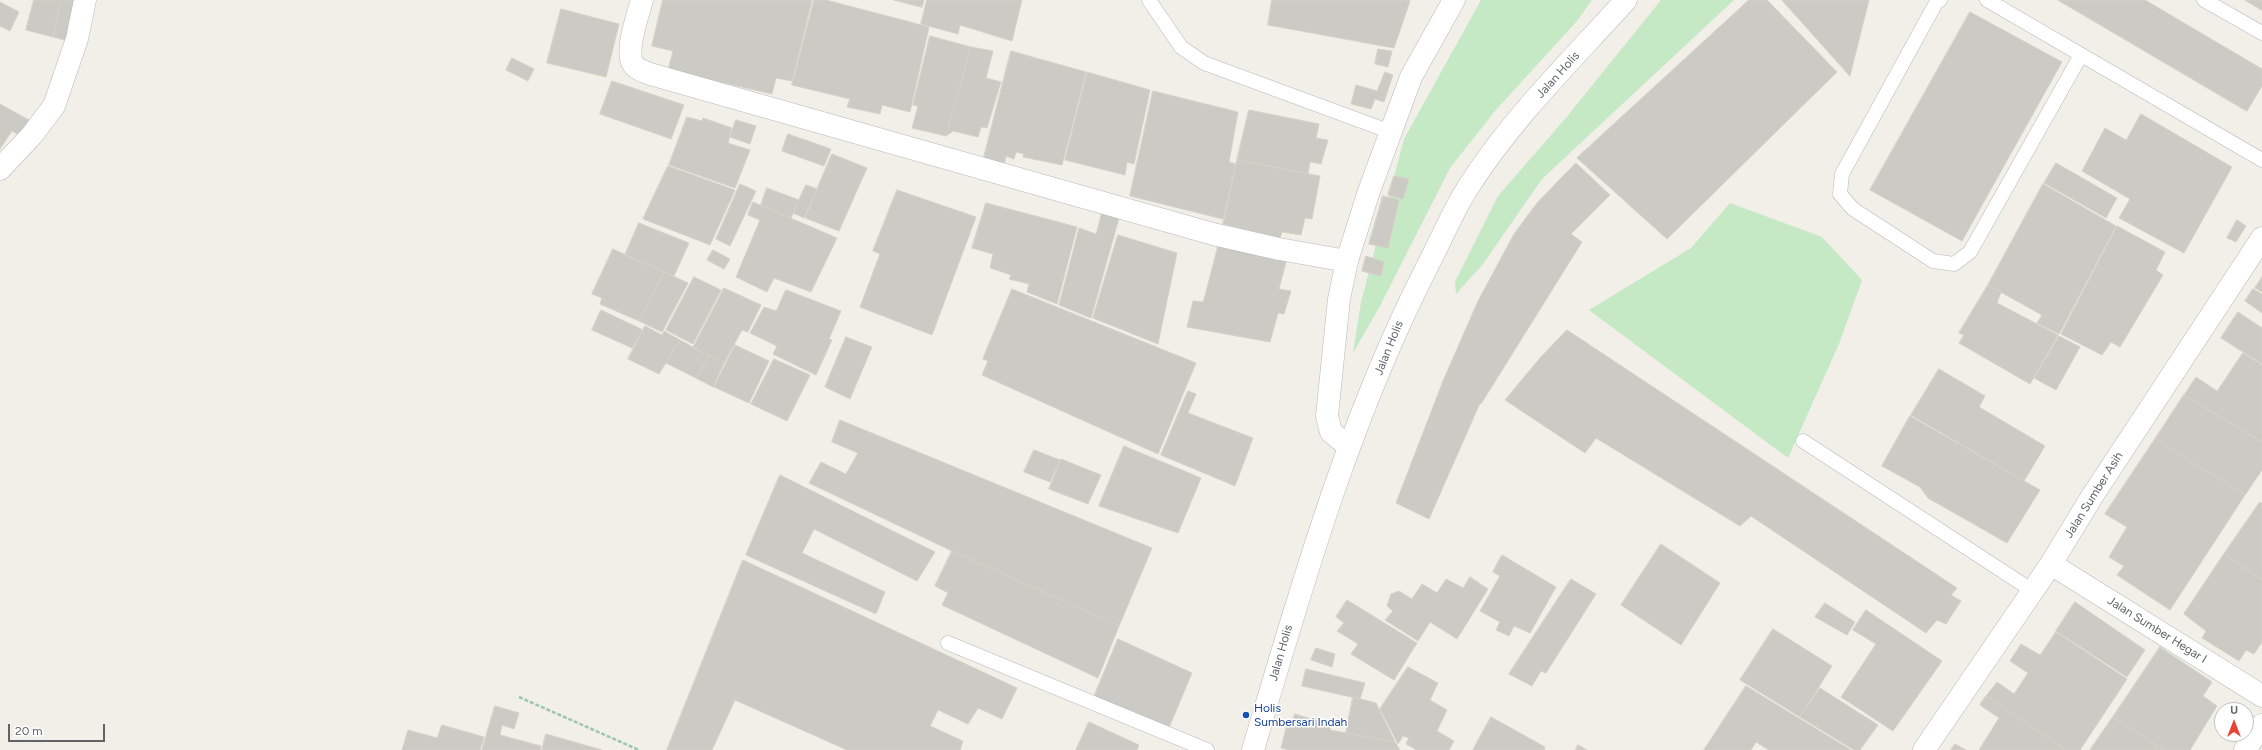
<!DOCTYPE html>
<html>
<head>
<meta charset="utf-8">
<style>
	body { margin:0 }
	#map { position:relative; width:2262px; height:750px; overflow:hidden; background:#f1efe8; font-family:Figtree,sans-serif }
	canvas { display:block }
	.north { position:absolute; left:2214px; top:702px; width:40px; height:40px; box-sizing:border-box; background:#fff; border:1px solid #bfc1c3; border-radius:50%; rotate:0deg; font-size:11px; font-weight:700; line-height:16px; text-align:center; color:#5f6368 }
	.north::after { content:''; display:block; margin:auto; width:14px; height:18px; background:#ea4335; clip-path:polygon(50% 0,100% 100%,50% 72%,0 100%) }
	.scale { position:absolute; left:8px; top:724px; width:97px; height:18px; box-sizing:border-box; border:2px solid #5f6368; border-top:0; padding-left:5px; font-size:12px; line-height:14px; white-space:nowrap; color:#5f6368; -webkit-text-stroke:3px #fff; paint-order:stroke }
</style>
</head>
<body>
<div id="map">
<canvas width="2262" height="750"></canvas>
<div class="north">U</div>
<div class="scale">20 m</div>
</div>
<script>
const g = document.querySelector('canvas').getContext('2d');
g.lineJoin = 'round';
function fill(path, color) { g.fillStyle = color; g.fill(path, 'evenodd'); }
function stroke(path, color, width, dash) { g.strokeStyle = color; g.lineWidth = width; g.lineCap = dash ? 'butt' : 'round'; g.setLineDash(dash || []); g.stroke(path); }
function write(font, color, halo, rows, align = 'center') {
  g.font = font + ' Figtree,sans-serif'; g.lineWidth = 3; g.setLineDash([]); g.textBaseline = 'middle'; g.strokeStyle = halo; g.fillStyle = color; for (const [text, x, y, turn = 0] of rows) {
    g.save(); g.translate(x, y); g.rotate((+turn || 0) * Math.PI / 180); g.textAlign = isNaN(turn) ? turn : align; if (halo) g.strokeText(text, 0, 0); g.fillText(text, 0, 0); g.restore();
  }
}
const green = new Path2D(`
	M1481 0H1592L1577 21 1495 111 1450 168 1380 306 1353 353 1361 302 1404 139Z
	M1661 0H1734L1542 179 1483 264 1456 294 1455 282 1498 196 1565 119Z
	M1730 203 1822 237 1862 280 1839 344 1788 458 1589 310 1691 248Z`);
const building = new Path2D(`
	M34 0H61L53 37 26 30Z
	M61 0H74L68 41 53 37Z
	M663 0H812L792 81 776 78 772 94 668 70 673 51 652 46Z
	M814 0H826L929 27 910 112 882 105 880 114 847 107 850 99 792 85Z
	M894 0H924L922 7Z
	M927 0H1022L1012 41 960 25 958 34 921 24Z
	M1272 0H1407L1410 1 1394 48 1268 25Z
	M1749 0H1767L1837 72 1667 239 1577 158Z
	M1782 0H1869L1850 76Z
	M2058 0H2145L2262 69V86L2247 111Z
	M2245 0H2262V10Z
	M0 2 19 12 10 31 0 26Z
	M561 9 619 24 606 77 547 63Z
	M1970 12 2062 62 1962 241 1870 190Z
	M930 36 971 47 946 136 912 128 918 106 913 105Z
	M971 47 993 51 986 78 1001 82 987 128 981 127 978 137 953 131 946 136Z
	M1378 49 1392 51 1388 67 1375 64Z
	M1011 51 1086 72 1062 165 1023 157 1024 154 1016 152 1014 159 1006 156 1004 165 983 161Z
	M512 58 534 69 528 81 506 70Z
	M1087 72 1150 90 1134 164 1127 162 1125 175 1065 160Z
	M1385 72 1393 75 1384 102 1375 99 1371 109 1351 104 1356 85 1377 91Z
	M612 81 684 105 671 139 600 114Z
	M1153 91 1238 112 1229 162 1236 164 1223 219 1130 196Z
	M0 104 29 120 21 136 12 131 0 149Z
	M1249 110 1319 124 1316 138 1328 140 1321 164 1310 162 1308 174 1237 160Z
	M2141 114 2232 167 2184 253 2119 218 2130 199 2082 171 2105 128 2126 140Z
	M687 117 702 121 703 118 732 128 728 143 750 150 735 188 669 165Z
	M736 120 756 126 750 144 730 137Z
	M788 134 831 149 824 166 782 151Z
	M832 154 867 168 839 231 805 218Z
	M1237 160 1320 176 1312 219 1305 218 1301 235 1282 232 1280 238 1223 224Z
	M1576 163 1610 195 1571 234 1582 242 1481 404 1480 403 1429 519 1396 503 1443 381 1478 301 1514 234 1537 203Z
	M2056 163 2117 198 2106 218 2044 183Z
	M668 166 735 190 710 245 643 219Z
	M1394 176 1409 179 1403 199 1388 195Z
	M740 184 756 191 730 246 716 239Z
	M2043 184 2116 226 2059 334 2037 323 2042 315 1988 285Z
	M806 185 817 189 804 218 793 213Z
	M767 188 799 200 791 218 761 205Z
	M897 190 976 217 932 335 860 307 880 254 873 251Z
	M1383 196 1399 200 1388 248 1369 244Z
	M753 202 837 238 811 292 774 278 767 292 736 277 760 220 748 215Z
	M986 203 1077 227 1057 304 1027 292 1029 284 1009 279 1011 275 990 268 993 254 972 248Z
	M1102 213 1119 218 1091 318 1059 305 1079 228 1096 234Z
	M2237 220 2246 226 2236 242 2227 238Z
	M639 223 689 243 674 276 625 255Z
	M2117 226 2165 252 2156 270 2163 275 2120 347 2111 342 2102 355 2061 334Z
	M1118 235 1177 253 1158 344 1093 318Z
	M1219 243 1287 258 1279 289 1291 291 1284 314 1278 313 1270 342 1187 327 1193 301 1203 302Z
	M613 249 664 272 639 321 600 304 602 298 592 294Z
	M713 250 730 259 724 269 707 260Z
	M1366 256 1384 262 1381 276 1362 271Z
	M664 272 688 283 662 332 639 321Z
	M694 277 721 290 693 344 666 330Z
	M2262 277V292L2255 288Z
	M1988 285 2001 292 1997 303 2058 335 2030 384 1959 343 1964 335 1959 333Z
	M724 288 761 305 748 332 742 330 724 363 693 348Z
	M1012 289 1196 363 1158 454 982 375 988 361 983 359Z
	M2253 289 2262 294V313L2245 301Z
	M786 290 841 311 829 339 832 340 816 375 773 354 777 346 750 333 764 307 776 311Z
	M601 310 643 330 632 348 592 330Z
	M2238 312 2262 328V364L2221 338Z
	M645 326 662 335 664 331 680 340 659 374 628 359Z
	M1567 330 1957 588 1951 595 1961 601 1946 624 1937 620 1926 633 1751 516 1740 526 1596 438 1585 453 1505 400 1540 358Z
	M2059 336 2080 347 2056 390 2034 378Z
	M846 337 872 347 850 399 825 387Z
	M680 340 709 356 696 378 666 363Z
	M735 345 769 361 749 403 714 387Z
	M2243 353 2262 365V442L2184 395 2196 377 2217 391Z
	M709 356 724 363 713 387 696 378Z
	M774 359 810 375 787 421 751 404Z
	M1939 369 1985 396 1979 407 2045 446 2024 481 1911 415Z
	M1188 391 1196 394 1188 413 1253 438 1235 486 1161 455Z
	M2184 395 2262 442V470L2245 495 2155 439Z
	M1910 416 2040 490 2007 543 1928 498 1920 487 1882 466Z
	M840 420 1152 548 1119 626 952 551 809 483 821 462 846 474 858 453 832 442Z
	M2155 439 2245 495 2170 610 2117 575 2124 566 2109 557 2127 527 2105 514Z
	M1124 446 1201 478 1178 533 1099 506Z
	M1034 450 1060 460 1050 482 1024 472Z
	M1061 459 1101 475 1088 504 1049 489Z
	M780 475 935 552 917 581 814 529 802 553 885 592 876 614 746 555Z
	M2260 502 2262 504V580L2224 554Z
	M1661 544 1720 583 1681 645 1621 605Z
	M952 551 1119 626 1098 678 942 605 948 593 935 586Z
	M2224 554 2262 580V642L2254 654 2246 650 2239 661 2202 638 2206 631 2184 614Z
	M1502 555 1556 587 1530 633 1514 626 1509 636 1496 630 1500 622 1480 611 1500 576 1493 572Z
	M743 560 1017 688 1002 719 978 708 968 724 938 710 930 726 963 741 960 750H847L735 700 712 750H667Z
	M1470 577 1488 589 1457 639 1430 622 1418 641 1385 620 1393 611 1387 606 1391 594 1399 591 1412 599 1422 584 1437 593 1446 579 1463 588Z
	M1571 579 1596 594 1546 673 1541 671 1532 686 1509 674Z
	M1347 600 1417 643 1394 680 1351 654 1358 644 1337 631 1344 623 1336 617Z
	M2075 602 2145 650 2127 677 2056 631Z
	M1825 603 1855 622 1847 635 1815 617Z
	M1866 610 1942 661 1893 731 1841 697 1876 644 1853 630Z
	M1773 629 1832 666 1800 717 1740 680Z
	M2056 632 2127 679 2080 750H2066L1986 696 1997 682 2014 694 2028 673 2010 661 2021 644 2040 655Z
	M1118 639 1192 673 1168 730 1093 699Z
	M2160 647 2212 682 2203 696 2217 706 2190 750H2164L2113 717Z
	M1316 648 1335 654 1332 667 1311 660Z
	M1408 667 1438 683 1430 700 1447 710 1437 731 1454 741 1449 750H1417L1406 744 1409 738 1403 736 1398 744 1380 709Z
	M1306 669 1365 683 1360 699 1302 686Z
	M1746 686 1851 750H1769L1756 742 1751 750H1704Z
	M1820 688 1878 725 1860 750H1854L1800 717Z
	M1986 696 2066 750H1979L1999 718 1980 705Z
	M1353 697 1376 703 1395 742 1346 733Z
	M495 706 519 713 514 729 502 725 500 735 541 746 540 750H482Z
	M1295 714 1331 725 1330 730 1395 742 1400 750H1289L1281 748 1288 720 1292 721Z
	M1491 717 1545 747 1544 750H1473Z
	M2113 717 2164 750H2090Z
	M1089 722 1139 745 1137 750H1076Z
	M442 725 484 737 480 750H402L408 730 437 738Z
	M546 734 602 750H542Z
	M1955 744 1966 750H1951Z
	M1578 745 1587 750H1576Z`);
const path = new Path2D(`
	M519 697 639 750`);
const service = new Path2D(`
	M1149 0 1181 47 1204 63 1391 132
	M1940 0 1936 3 1842 174 1840 194 1853 209 1933 261 1954 264 1970 252 2081 55
	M1987 0 2262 160
	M2204 0 2262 33
	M1803 441 2033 591
	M948 643 1207 750`);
const minor = new Path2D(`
	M642 0C638 15 626 47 632 62 635 69 643 71 650 74L1213 234 1279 249 1347 261
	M0 169 32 135 54 106 77 39 85 0
	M2051 564 2262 696
	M1924 750 2051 564 2091 498 2262 238
	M2245 750 2262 725`);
const tertiary = new Path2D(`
	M1348 446 1331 432 1327 416 1339 299 1347 261 1368 194 1411 77 1454 0
	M1253 750C1302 585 1349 419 1428 265 1441 240 1452 213 1467 189 1511 119 1571 61 1626 0`);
const markers = [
	[1246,715,4,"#1a4fb4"]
];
const streetNames = [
	["Jalan Holis",1558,75,-48],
	["Jalan Holis",1389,348,-68],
	["Jalan Sumber Asih",2094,495,-58],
	["Jalan Sumber Hegar I",2157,630,32],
	["Jalan Holis",1281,653,-74]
];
const transitNames = [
	["Holis",1254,708],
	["Sumbersari Indah",1254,722]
];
fill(green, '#c5e8c5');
fill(building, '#cccac5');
stroke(building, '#d6d1c6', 1);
stroke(service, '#b5b8bc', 15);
stroke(minor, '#b5b8bc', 23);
stroke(tertiary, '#b5b8bc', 23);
stroke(path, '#9cc7a9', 2.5, [4, 2]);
stroke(service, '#fff', 14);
stroke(minor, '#fff', 22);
stroke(tertiary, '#fff', 22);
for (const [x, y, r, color] of markers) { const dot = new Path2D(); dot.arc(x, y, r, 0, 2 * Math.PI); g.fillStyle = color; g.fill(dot); stroke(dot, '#fff', 1.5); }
write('12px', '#5f6368', '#fff', streetNames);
write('12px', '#164399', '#fff', transitNames, 'left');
</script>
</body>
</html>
